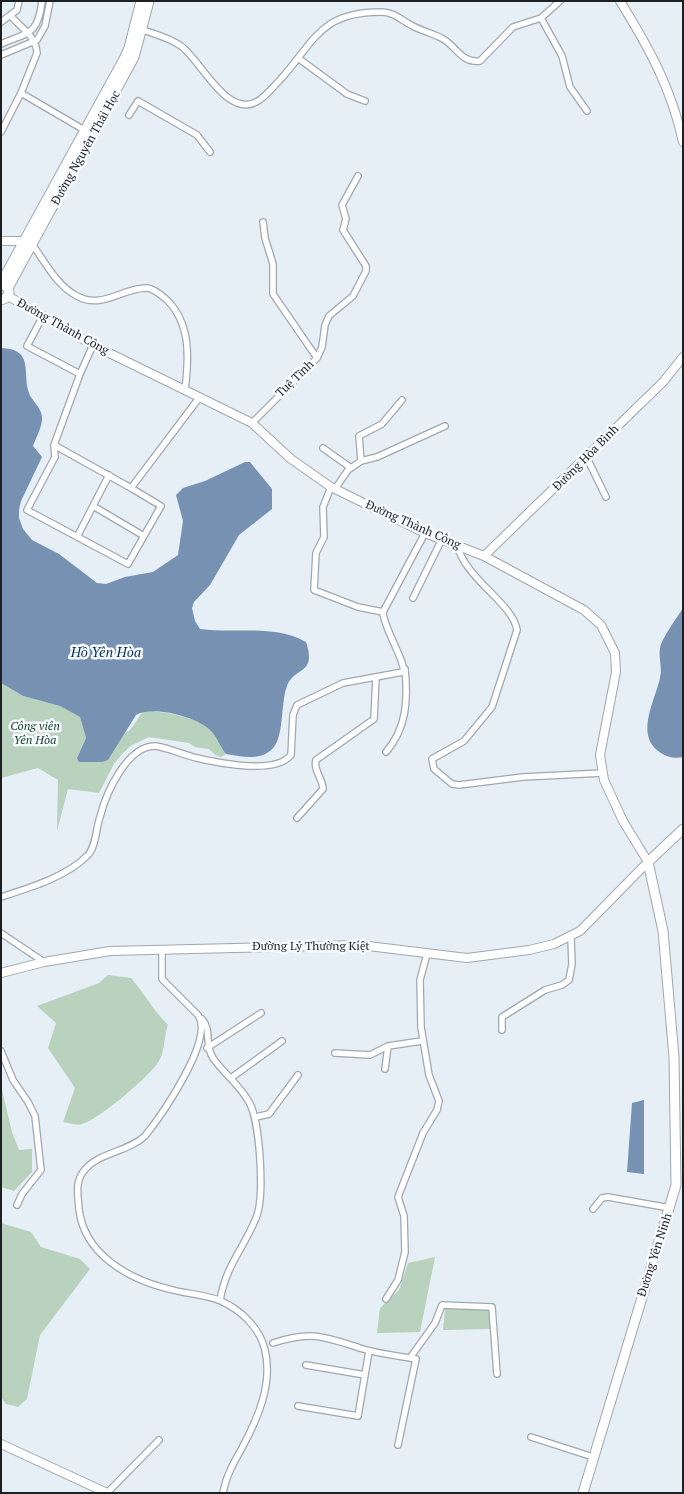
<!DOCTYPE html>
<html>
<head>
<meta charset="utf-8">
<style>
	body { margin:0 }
	#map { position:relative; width:684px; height:1494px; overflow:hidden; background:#e6eef6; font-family:"PT Serif",serif }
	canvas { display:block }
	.frame { position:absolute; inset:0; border:2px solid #1d1f22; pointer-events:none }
</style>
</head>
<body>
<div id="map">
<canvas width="684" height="1494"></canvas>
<div class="frame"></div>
</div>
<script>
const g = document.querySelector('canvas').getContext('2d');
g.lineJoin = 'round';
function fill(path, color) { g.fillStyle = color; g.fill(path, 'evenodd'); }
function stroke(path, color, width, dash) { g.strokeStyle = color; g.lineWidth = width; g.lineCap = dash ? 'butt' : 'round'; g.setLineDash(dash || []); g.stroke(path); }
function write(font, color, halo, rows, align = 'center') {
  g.font = font + ' "PT Serif",serif'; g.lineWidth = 5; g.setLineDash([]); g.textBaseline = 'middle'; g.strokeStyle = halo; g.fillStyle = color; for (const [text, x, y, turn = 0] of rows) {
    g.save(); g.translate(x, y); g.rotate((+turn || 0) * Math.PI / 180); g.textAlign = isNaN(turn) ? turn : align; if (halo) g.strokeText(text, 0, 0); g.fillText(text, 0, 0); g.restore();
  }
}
const green = new Path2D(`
	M1 683 23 696 60 706 80 717 86 738 77 758 130 730 144 710C162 712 197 716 211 731 217 737 220 747 226 754L221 757 215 755 209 749 195 747 189 743 149 737 132 745 122 754 114 764 99 793 68 789 57 831 58 780 38 768 1 778Z
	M108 975 131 978C144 993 153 1010 168 1025 163 1038 166 1052 157 1064 146 1079 98 1120 82 1124 76 1126 69 1123 63 1122L75 1088 48 1048 56 1023 37 1006 99 983Z
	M1 1086 12 1132 19 1150 32 1149V1172L14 1191 1 1187Z
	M1 1223 31 1232 41 1247 80 1259 90 1269 40 1335 27 1399 18 1407 6 1404 1 1397Z
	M435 1257 420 1332 377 1333 380 1308 399 1290 408 1263Z
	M489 1308 490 1329 443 1330 445 1309Z`);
const water = new Path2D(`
	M1 348C33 349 23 370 28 390 30 400 41 406 42 417 43 425 36 438 33 446L42 457 21 501 19 510V518L23 529 32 540 59 554 97 583 106 584 125 577 153 572 178 555 183 521 176 495 183 488 205 481 245 462H250L272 489V509L239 535 210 585 194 602 192 608 195 621 200 629C234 634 275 624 306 642 317 675 295 666 287 686 280 704 285 741 270 751 257 761 241 756 226 754 220 747 217 737 211 731 198 717 152 705 136 715L108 760 102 762H79L77 758 86 738 80 717 60 706 23 696 1 683Z
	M683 608V757C675 759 667 757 661 753 634 736 655 701 660 678 663 667 657 655 661 644 667 631 676 619 683 608Z
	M644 1100V1174L627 1172 632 1103Z`);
const street = new Path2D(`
	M541 18 562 56 570 87 587 111
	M1 22 17 10 19 1
	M143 30C155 34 170 38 181 46 201 60 227 120 258 101 266 96 273 87 280 80 315 41 320 12 381 12 394 12 401 20 411 25 421 31 433 33 443 39 457 47 461 63 480 61L513 27 541 18 560 1
	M1 44C29 32 38 35 42 1
	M1 55 37 40 45 26 50 1
	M298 58 347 94 365 101
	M21 93 86 131
	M129 115 138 101 197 135 210 152
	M1 132 21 93 37 53C36 36 21 28 11 16
	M263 222 265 238 273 264V294L317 358
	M32 244C45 262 57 286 77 296 102 310 124 287 147 288 155 289 161 295 167 300 191 324 189 358 185 390
	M43 316 27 346 80 374 54 445 55 457 27 510 128 564 161 506 131 488
	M80 374 93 345
	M252 423 317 358 322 347 325 325 329 316 353 296 366 271V266L343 230 346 219 342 205 358 176
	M54 445 131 488 199 398
	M323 448 351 468
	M586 456 606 497
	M361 461 359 436 382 424 402 400
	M331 487 323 507 324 537 316 553 314 590 358 607 383 612
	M335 489 348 470 361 461 377 457 445 426
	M93 506 144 536
	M77 537 109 475
	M457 545C466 580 513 603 517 630L492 707 464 741 432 759 434 769 452 784 459 785 523 777 603 773
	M413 598 442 539
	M386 752C407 728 408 699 405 669
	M297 818 323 789C323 779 313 770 316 760L374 719 376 677
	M1 897C29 888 66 877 87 856 96 848 96 828 100 817 106 793 127 746 155 746 170 748 183 755 197 758 219 763 275 775 291 755L293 715 297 705 343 683 403 672C407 664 383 627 383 612L425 533
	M1 933 44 962
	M162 949V979L198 1015C215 1039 161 1116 145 1136 127 1153 97 1152 83 1172 75 1183 78 1196 79 1209 84 1254 128 1279 169 1289 185 1294 205 1294 221 1301 241 1310 260 1328 265 1350 273 1384 258 1418 242 1448 234 1462 226 1476 223 1493
	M202 1019C212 1030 204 1044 213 1058 224 1074 240 1085 249 1102 260 1121 265 1197 256 1218 243 1250 227 1263 220 1300
	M502 1030V1017L545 990 562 985 569 980 572 964 571 938
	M207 1048 261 1013
	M1 1051 13 1080 28 1102 35 1116 41 1170 22 1194 17 1205
	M335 1053 370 1055 388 1046 422 1041
	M385 1069 388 1046
	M231 1078 282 1041
	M256 1117 269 1114 298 1075
	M593 1209 602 1198 608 1197 670 1208
	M386 1299 398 1280 405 1252 404 1216 398 1197 423 1133 437 1110 439 1101 429 1075 421 1027 420 980 427 954
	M273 1343C313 1330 325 1337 363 1349 380 1354 399 1356 416 1359L398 1445
	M410 1358 435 1323 442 1305 492 1307 497 1374
	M306 1365 365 1375
	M298 1406 358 1416 369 1351
	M531 1437 593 1457
	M107 1493 159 1440`);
const secondary = new Path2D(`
	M620 1C649 48 671 87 683 142
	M1 241H24
	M484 556 663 382 683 357
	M1 973 44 962 110 951 360 945 467 958 529 950 554 944 580 931 648 862 623 821 604 780 600 755 616 672 615 653 601 625 584 610 484 556 425 533 331 487 291 459 252 423 93 345 8 296
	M1 1444 107 1493`);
const primary = new Path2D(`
	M1 283 124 59 129 48 141 1
	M8 288 134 57 149 1
	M1 300 6 298 9 293 8 288 3 285
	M583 1493 676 1185 674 1057 663 931 648 862 683 829`);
const streetNames = [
	["Đường Nguyễn Thái Học",86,148,-61],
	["Đường Thành Công",63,327,29],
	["Tuệ Tĩnh",295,379,-44],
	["Đường Hòa Bình",586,458,-45],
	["Đường Thành Công",413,525,24],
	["Đường Lý Thường Kiệt",311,947],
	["Đường Yên Ninh",655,1255,-72]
];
const parkNames = [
	["Công viên",35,727],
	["Yên Hòa",35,741]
];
const waterNames = [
	["Hồ Yên Hòa",106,653]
];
fill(green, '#b8d2be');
fill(water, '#7691b1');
stroke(street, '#a0a7af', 8);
stroke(secondary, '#a0a7af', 10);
stroke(primary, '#a0a7af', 11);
stroke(street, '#fff', 5.5);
stroke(secondary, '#fff', 8);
stroke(primary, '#fff', 9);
write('12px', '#1d1f22', '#f7fafe', streetNames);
write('italic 12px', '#123f23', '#f7fafe', parkNames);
write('italic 14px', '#042f59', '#f7fafe', waterNames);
</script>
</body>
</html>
